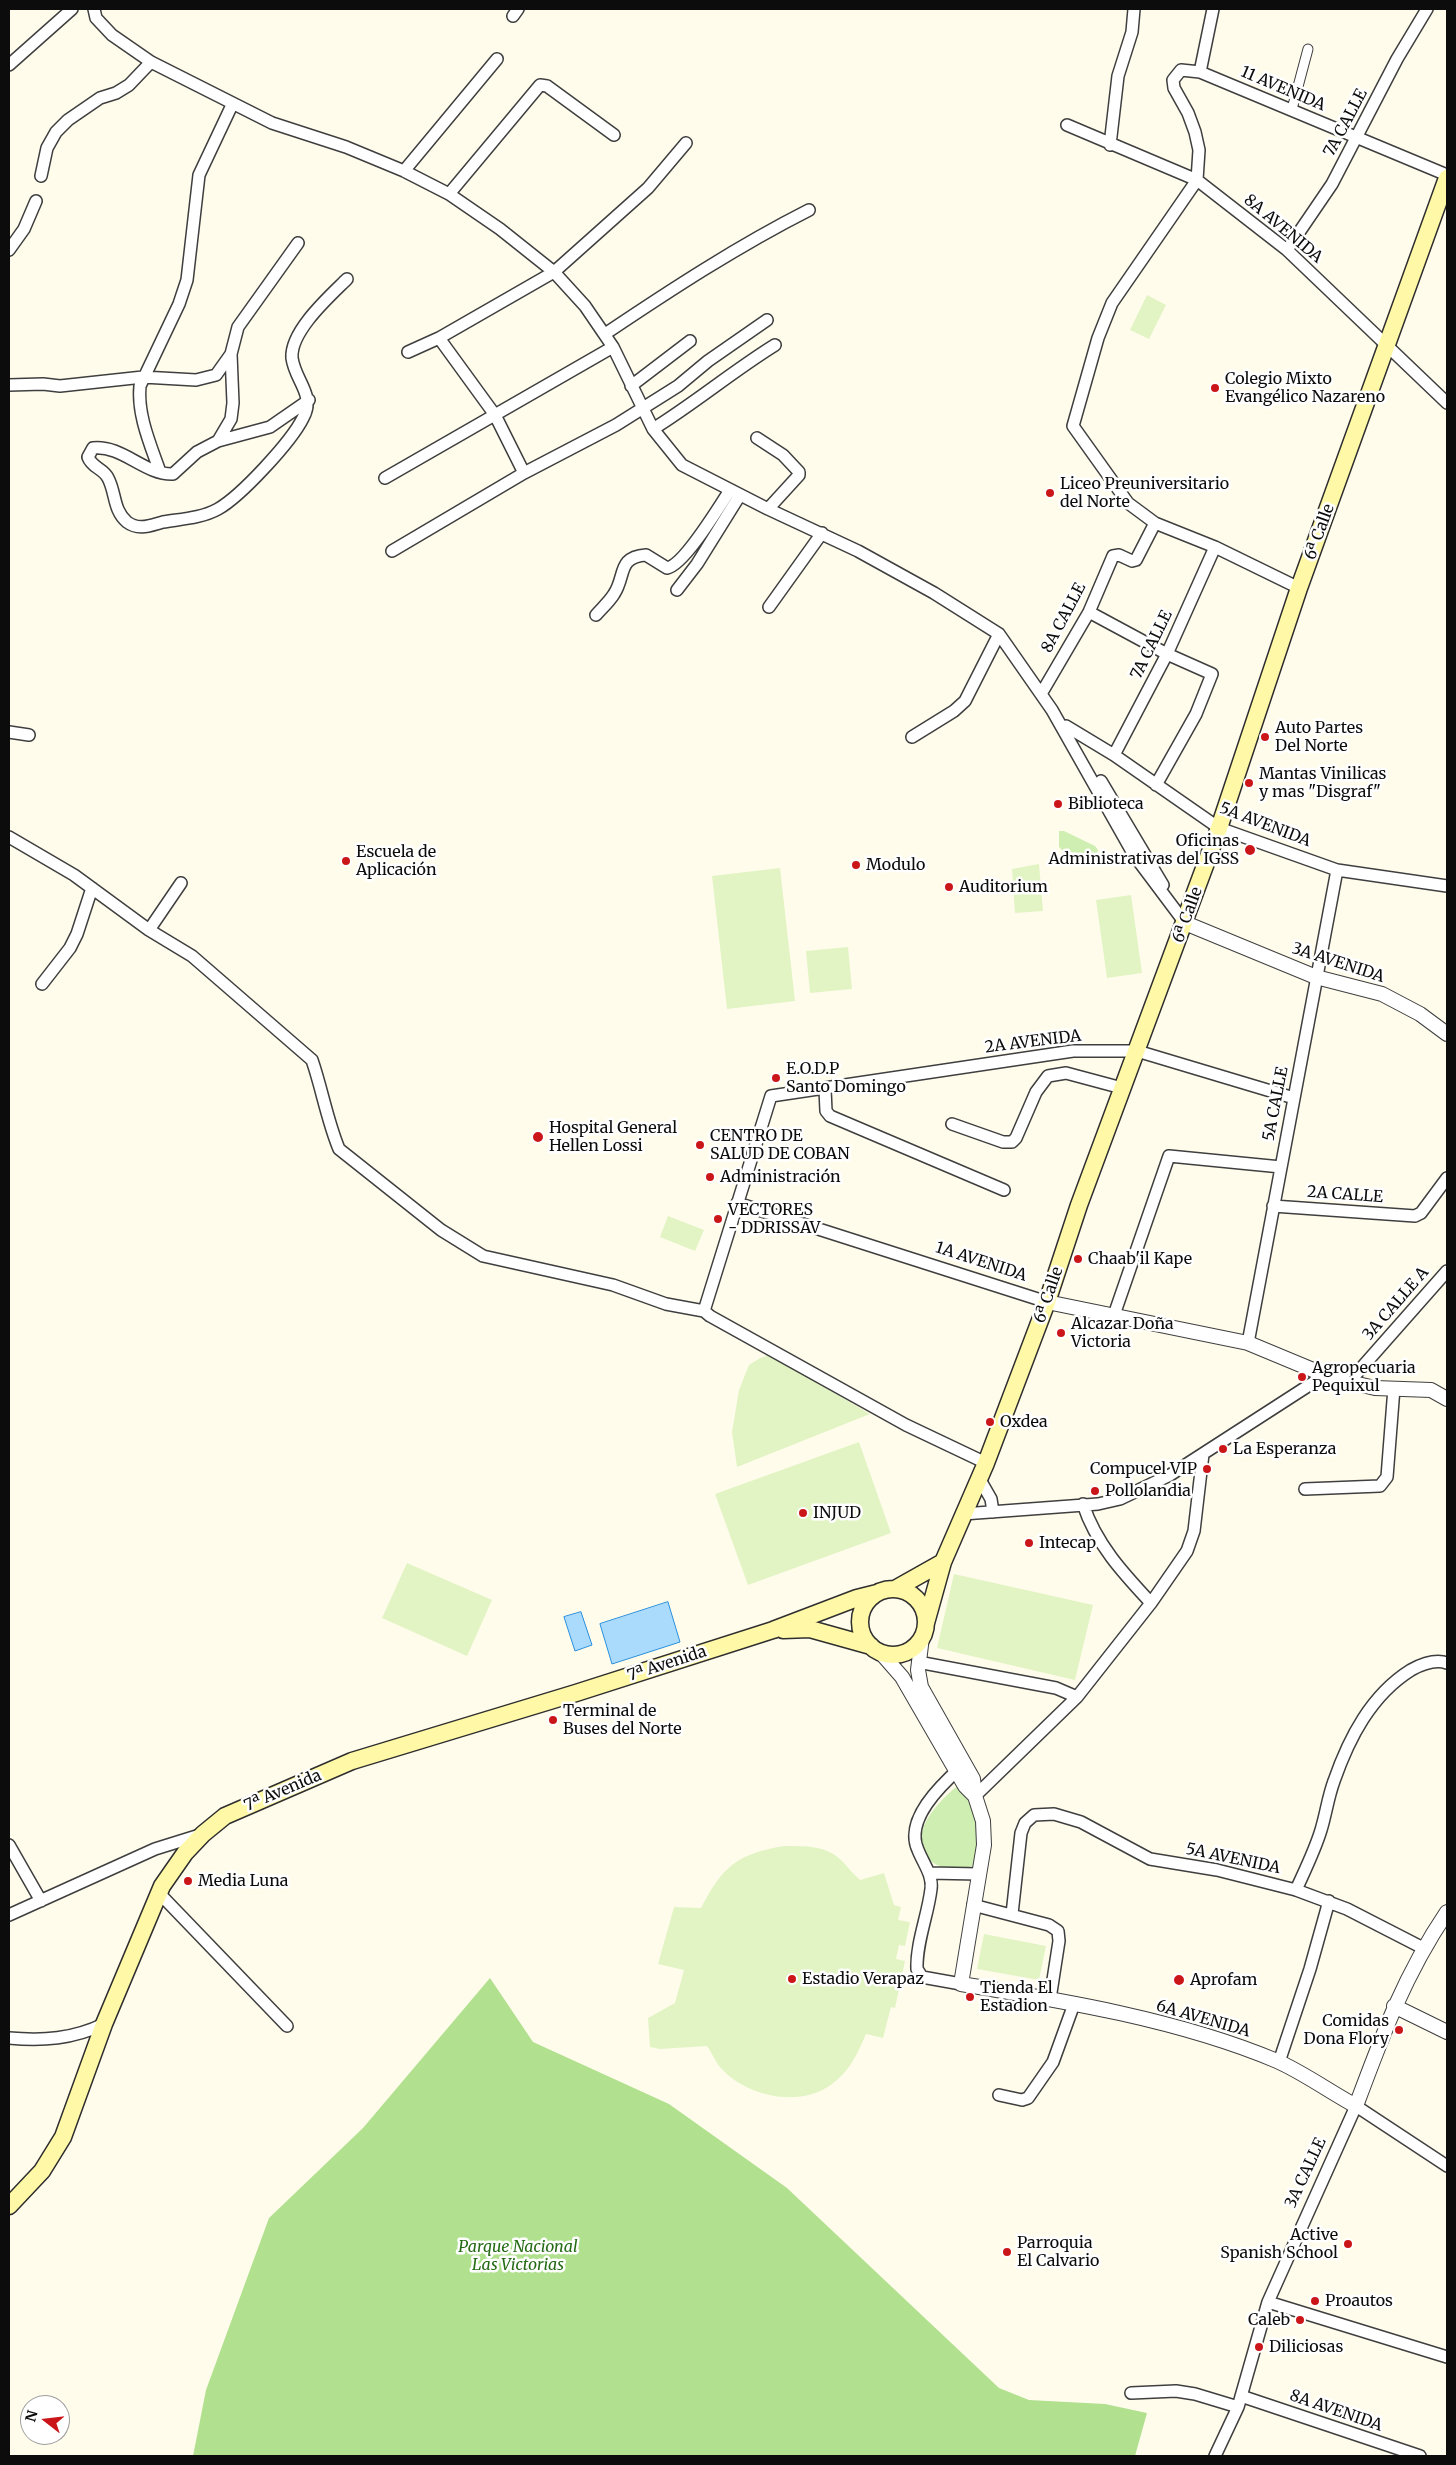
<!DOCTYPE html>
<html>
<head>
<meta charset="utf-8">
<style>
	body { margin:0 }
	#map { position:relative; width:1456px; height:2465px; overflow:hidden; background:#fffcec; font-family:Merriweather,serif }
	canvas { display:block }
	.frame { position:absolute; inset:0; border:10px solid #0c0c0c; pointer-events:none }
	.north { position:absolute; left:20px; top:2395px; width:50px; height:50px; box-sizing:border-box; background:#fff; border:1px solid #9e9e9e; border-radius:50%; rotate:286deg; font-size:14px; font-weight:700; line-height:20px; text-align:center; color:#0c0c0c }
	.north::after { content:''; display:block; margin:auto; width:18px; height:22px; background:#cb1619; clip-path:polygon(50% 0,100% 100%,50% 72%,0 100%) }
</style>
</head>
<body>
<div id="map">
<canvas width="1456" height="2465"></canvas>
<div class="frame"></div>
<div class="north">N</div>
</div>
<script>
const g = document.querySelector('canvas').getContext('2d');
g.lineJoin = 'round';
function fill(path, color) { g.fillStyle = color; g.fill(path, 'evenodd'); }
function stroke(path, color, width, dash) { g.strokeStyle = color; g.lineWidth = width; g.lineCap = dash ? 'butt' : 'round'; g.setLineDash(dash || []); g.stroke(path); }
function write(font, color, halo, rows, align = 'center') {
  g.font = font + ' Merriweather,serif'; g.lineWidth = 5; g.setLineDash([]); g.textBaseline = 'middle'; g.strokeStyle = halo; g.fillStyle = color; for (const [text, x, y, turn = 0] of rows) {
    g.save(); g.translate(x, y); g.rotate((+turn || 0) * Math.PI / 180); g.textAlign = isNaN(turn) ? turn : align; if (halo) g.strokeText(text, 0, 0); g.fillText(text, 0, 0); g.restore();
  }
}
const green = new Path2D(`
	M1059 831H1064L1095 846 1098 850 1097 854 1064 852 1059 847Z
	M956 1787C982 1810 979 1832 975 1865 946 1877 911 1861 924 1826 930 1811 944 1797 956 1787Z`);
const forest = new Path2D(`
	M490 1978 533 2042 669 2104 787 2188 999 2388 1029 2400 1105 2404 1147 2413 1135 2456H193L206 2390 269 2218 363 2128Z`);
const pitch = new Path2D(`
	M1147 295 1166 305 1149 339 1130 330Z
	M1039 864 1043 911 1015 913 1012 869Z
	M780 868 795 1001 727 1009 712 876Z
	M1131 895 1142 973 1107 978 1096 900Z
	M848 947 852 989 810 993 806 951Z
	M668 1216 704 1230 695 1251 660 1237Z
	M770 1355 870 1414 737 1467 732 1432 739 1390 749 1365 760 1358Z
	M859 1442 891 1533 748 1585 715 1494Z
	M407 1563 492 1600 467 1656 382 1618Z
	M954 1574 1093 1605 1075 1680 937 1648Z
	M784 1846C803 1846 826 1845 841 1860 848 1867 853 1874 860 1880L884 1873 894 1905 901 1907 898 1920 910 1922 905 1946 899 1945 896 1959 905 1961 895 2008 891 2007 883 2038 866 2034C858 2053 849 2072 832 2084 799 2109 744 2096 719 2066 715 2060 711 2052 707 2046L660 2049 650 2047 648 2018 675 2003 684 1970 658 1964 674 1907 701 1908C723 1866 737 1854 784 1846Z
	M984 1934 1046 1946 1039 1980 977 1969Z`);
const water = new Path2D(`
	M668 1602 680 1642 612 1664 600 1624Z
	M581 1612 592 1645 575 1651 564 1617Z`);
const pedestrian = new Path2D(`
	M1292 109 1308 49`);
const minor = new Path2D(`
	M94 9 96 18 112 35 151 62 272 123 346 147 404 171 449 194 500 229 554 272 585 306 613 347 653 429 682 465 768 509 858 551 934 593 999 634 1052 710 1134 855 1185 923
	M513 16 518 9
	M9 65 72 9
	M1200 72 1213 9
	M1067 125 1197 180 1287 250 1447 403
	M1110 145 1118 76 1132 32 1134 9
	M404 171 497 59
	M41 176 47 148 56 132 68 120 100 98 116 93 129 85 151 62
	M449 194 540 85 547 86 614 135
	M9 250 24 229 36 201
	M1287 250 1332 184 1397 59 1427 9
	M605 334C672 289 738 246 809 210
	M439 338 495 415 524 473
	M408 352 439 338 554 272 648 188 686 143
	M9 385 43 384 60 386 143 377 196 380 216 375 231 354 238 327 298 243
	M631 386 690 341
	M309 400 270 427 218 441 197 452 173 474C144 475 123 445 93 448L88 457C92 468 103 468 108 478 116 493 113 510 127 522 139 531 151 525 163 522 181 519 202 518 218 509 241 496 291 442 303 418 316 395 295 381 292 358 290 331 330 296 347 279
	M653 429C695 403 733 371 775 345
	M757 438 783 455 799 472V475L768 509
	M218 441 231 419 233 403 231 354
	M160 472C151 446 137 415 140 386L179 304 187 280 199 175 232 105
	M385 478 613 347
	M392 551 524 473 616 425 678 386 708 361 767 320
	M1299 588 1215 547 1155 523 1128 503 1073 426 1098 338 1112 303 1197 180 1199 150 1195 132 1188 113 1174 88 1173 80 1181 70 1200 72 1447 175
	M677 590 697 564 740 495
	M769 607 822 533
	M1089 612 1167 654 1212 674 1196 714 1156 785
	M596 615C602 608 609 602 614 594 626 576 617 557 646 555L667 568C684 565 719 507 730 490
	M1041 694 1089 612 1113 556 1119 555 1132 561 1136 560 1155 523
	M1066 726 1114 755 1219 828 1337 870 1447 886
	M9 732 29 735
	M912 737 954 711 965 701 999 634
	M1114 755 1167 654 1215 547
	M1101 781 1163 885
	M9 837 74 875 149 930 192 956 312 1060C322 1089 327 1120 339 1149L441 1230 483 1256 613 1285 666 1304 704 1311 710 1316 906 1425 986 1463
	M149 930 181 883
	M42 984 70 948 77 934 92 888
	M825 1089 826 1111 830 1116 1004 1190
	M952 1124 1003 1142H1012L1016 1138 1036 1092 1048 1076 1066 1073 1122 1088
	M737 1203 1047 1302
	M1273 1206 1415 1216 1421 1213 1447 1178
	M704 1311 771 1096 1073 1051H1137L1294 1098
	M1114 1315 1169 1156 1281 1167
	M1248 1343 1337 870
	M1349 1382 1447 1271
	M979 1478 991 1499 993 1512
	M1305 1489 1380 1486 1387 1477 1394 1388
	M1083 1504C1096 1544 1123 1573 1151 1603
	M963 1514 1098 1504 1120 1499 1170 1475 1325 1375
	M918 1662 1056 1688 1077 1697
	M975 1796 1077 1697 1151 1603 1187 1551 1194 1531 1203 1454
	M9 1845 41 1901
	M929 1873 979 1874
	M1296 1890C1305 1870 1315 1850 1321 1830 1326 1814 1328 1797 1334 1781 1349 1738 1371 1695 1411 1670 1422 1664 1435 1659 1447 1663
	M159 1893 287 2026
	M973 1905 1049 1925 1058 1931 1059 1941 1050 1999
	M1012 1914 1021 1833 1025 1823 1034 1815 1054 1814 1081 1822 1150 1859 1217 1870 1296 1890 1347 1909 1423 1948
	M9 1915 155 1849 203 1834
	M961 1984 922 1977 917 1969C916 1943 928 1915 931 1889 933 1875 923 1863 918 1850 904 1820 941 1785 961 1767
	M9 2038C43 2041 73 2039 104 2024
	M1279 2062 1310 1969 1329 1901
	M999 2095 1022 2100 1028 2098 1053 2062 1074 2004
	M1268 2302 1447 2357
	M1131 2393 1176 2391 1195 2394 1238 2407
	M1241 2396 1420 2456
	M1215 2456 1238 2407 1268 2302 1356 2106 1447 2166`);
const tertiary = new Path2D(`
	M1185 923 1316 977 1382 994 1420 1014 1447 1034
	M1047 1302 1248 1343 1325 1375 1349 1382 1375 1388 1431 1390 1447 1399
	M922 1637 918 1670 921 1687 973 1779 975 1796 983 1821 984 1845 961 1984C1065 2001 1180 2020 1277 2061 1304 2073 1330 2092 1356 2106 1382 2036 1405 1974 1447 1912
	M881 1653 902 1677 965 1786 975 1796
	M1394 2006 1447 2032`);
const secondary = new Path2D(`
	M895 1589 943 1562
	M860 1622a33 33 0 1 1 66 0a33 33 0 1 1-66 0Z
	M926 1623 943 1562 986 1463 1047 1302 1079 1205 1219 828 1299 588 1447 178
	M783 1630 810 1629 871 1646
	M9 2206 42 2171 63 2137 104 2024 162 1886 185 1853 203 1834 225 1816 352 1761 576 1693 773 1630 857 1598 877 1593`);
const markers = [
	[1215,388,5,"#cb1619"],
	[1050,493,5,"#cb1619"],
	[1265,737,5,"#cb1619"],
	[1249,783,5,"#cb1619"],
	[1058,804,5,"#cb1619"],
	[1250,850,6,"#cb1619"],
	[346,861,5,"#cb1619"],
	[856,865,5,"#cb1619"],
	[949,887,5,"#cb1619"],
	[776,1078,5,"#cb1619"],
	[538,1137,6,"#cb1619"],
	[700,1145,5,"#cb1619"],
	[710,1177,5,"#cb1619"],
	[718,1219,5,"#cb1619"],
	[1078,1259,5,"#cb1619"],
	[1061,1333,5,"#cb1619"],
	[1302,1377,5,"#cb1619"],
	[990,1422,5,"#cb1619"],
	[1223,1449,5,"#cb1619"],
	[1207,1469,5,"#cb1619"],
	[1095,1491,5,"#cb1619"],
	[803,1513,5,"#cb1619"],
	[1029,1543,5,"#cb1619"],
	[553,1720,5,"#cb1619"],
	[188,1881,5,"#cb1619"],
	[792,1979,5,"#cb1619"],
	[1179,1980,6,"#cb1619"],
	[970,1997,5,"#cb1619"],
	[1399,2030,5,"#cb1619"],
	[1348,2244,5,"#cb1619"],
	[1007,2252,5,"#cb1619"],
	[1315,2301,5,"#cb1619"],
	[1300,2320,5,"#cb1619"],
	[1259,2347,5,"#cb1619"]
];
const streetNames = [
	["11 AVENIDA",1283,89,23],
	["7A CALLE",1346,123,-62],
	["8A AVENIDA",1283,229,40],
	["6ª Calle",1320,532,-70],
	["8A CALLE",1064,618,-62],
	["7A CALLE",1152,645,-64],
	["5A AVENIDA",1265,825,21],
	["6ª Calle",1188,915,-70],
	["3A AVENIDA",1338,963,18],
	["2A AVENIDA",1033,1042,-7],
	["5A CALLE",1276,1104,-79],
	["2A CALLE",1345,1195,4],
	["1A AVENIDA",981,1262,18],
	["6ª Calle",1049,1295,-71],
	["3A CALLE A",1396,1304,-49],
	["7ª Avenida",667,1664,-18],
	["7ª Avenida",283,1791,-23],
	["5A AVENIDA",1233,1859,12],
	["6A AVENIDA",1203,2019,16],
	["3A CALLE",1306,2173,-65],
	["8A AVENIDA",1336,2411,19]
];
const poiNames = [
	["Colegio Mixto",1225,379],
	["Evangélico Nazareno",1225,397],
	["Liceo Preuniversitario",1060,484],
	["del Norte",1060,502],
	["Auto Partes",1275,728],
	["Del Norte",1275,746],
	["Mantas Vinilicas",1259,774],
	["y mas \"Disgraf\"",1259,792],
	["Biblioteca",1068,804],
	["Oficinas",1239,841,"right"],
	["Administrativas del IGSS",1239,859,"right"],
	["Escuela de",356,852],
	["Aplicación",356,870],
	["Modulo",866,865],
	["Auditorium",959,887],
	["E.O.D.P",786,1069],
	["Santo Domingo",786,1087],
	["Hospital General",549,1128],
	["Hellen Lossi",549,1146],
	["CENTRO DE",710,1136],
	["SALUD DE COBAN",710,1154],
	["Administración",720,1177],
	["VECTORES",728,1210],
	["- DDRISSAV",728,1228],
	["Chaab'il Kape",1088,1259],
	["Alcazar Doña",1071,1324],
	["Victoria",1071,1342],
	["Agropecuaria",1312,1368],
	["Pequixul",1312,1386],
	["Oxdea",1000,1422],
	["La Esperanza",1233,1449],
	["Compucel VIP",1197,1469,"right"],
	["Pollolandia",1105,1491],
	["INJUD",813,1513],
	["Intecap",1039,1543],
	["Terminal de",563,1711],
	["Buses del Norte",563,1729],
	["Media Luna",198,1881],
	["Estadio Verapaz",802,1979],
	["Aprofam",1190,1980],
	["Tienda El",980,1988],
	["Estadion",980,2006],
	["Comidas",1389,2021,"right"],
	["Dona Flory",1389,2039,"right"],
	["Active",1338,2235,"right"],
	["Spanish School",1338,2253,"right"],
	["Parroquia",1017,2243],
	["El Calvario",1017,2261],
	["Proautos",1325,2301],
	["Caleb",1290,2320,"right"],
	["Diliciosas",1269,2347]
];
const parkNames = [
	["Parque Nacional",518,2247],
	["Las Victorias",518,2265]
];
fill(green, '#cfeeb1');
fill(forest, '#b1e08f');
fill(pitch, '#e2f4c4');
fill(water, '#aadbfd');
stroke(water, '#298fdc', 1);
stroke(pedestrian, '#3f3f3f', 11);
stroke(minor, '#3f3f3f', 14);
stroke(tertiary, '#3f3f3f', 16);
stroke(secondary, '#2e2e2e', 19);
stroke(pedestrian, '#fff', 9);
stroke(minor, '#fff', 11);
stroke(tertiary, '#fff', 14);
stroke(secondary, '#fff8a7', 16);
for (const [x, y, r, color] of markers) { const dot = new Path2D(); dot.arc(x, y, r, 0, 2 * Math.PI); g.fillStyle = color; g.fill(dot); stroke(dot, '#fff', 2); }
write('16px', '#0c0c0c', '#fff', streetNames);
write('16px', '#0c0c0c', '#fff', poiNames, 'left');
write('italic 16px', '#256b16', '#fff', parkNames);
</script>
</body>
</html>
